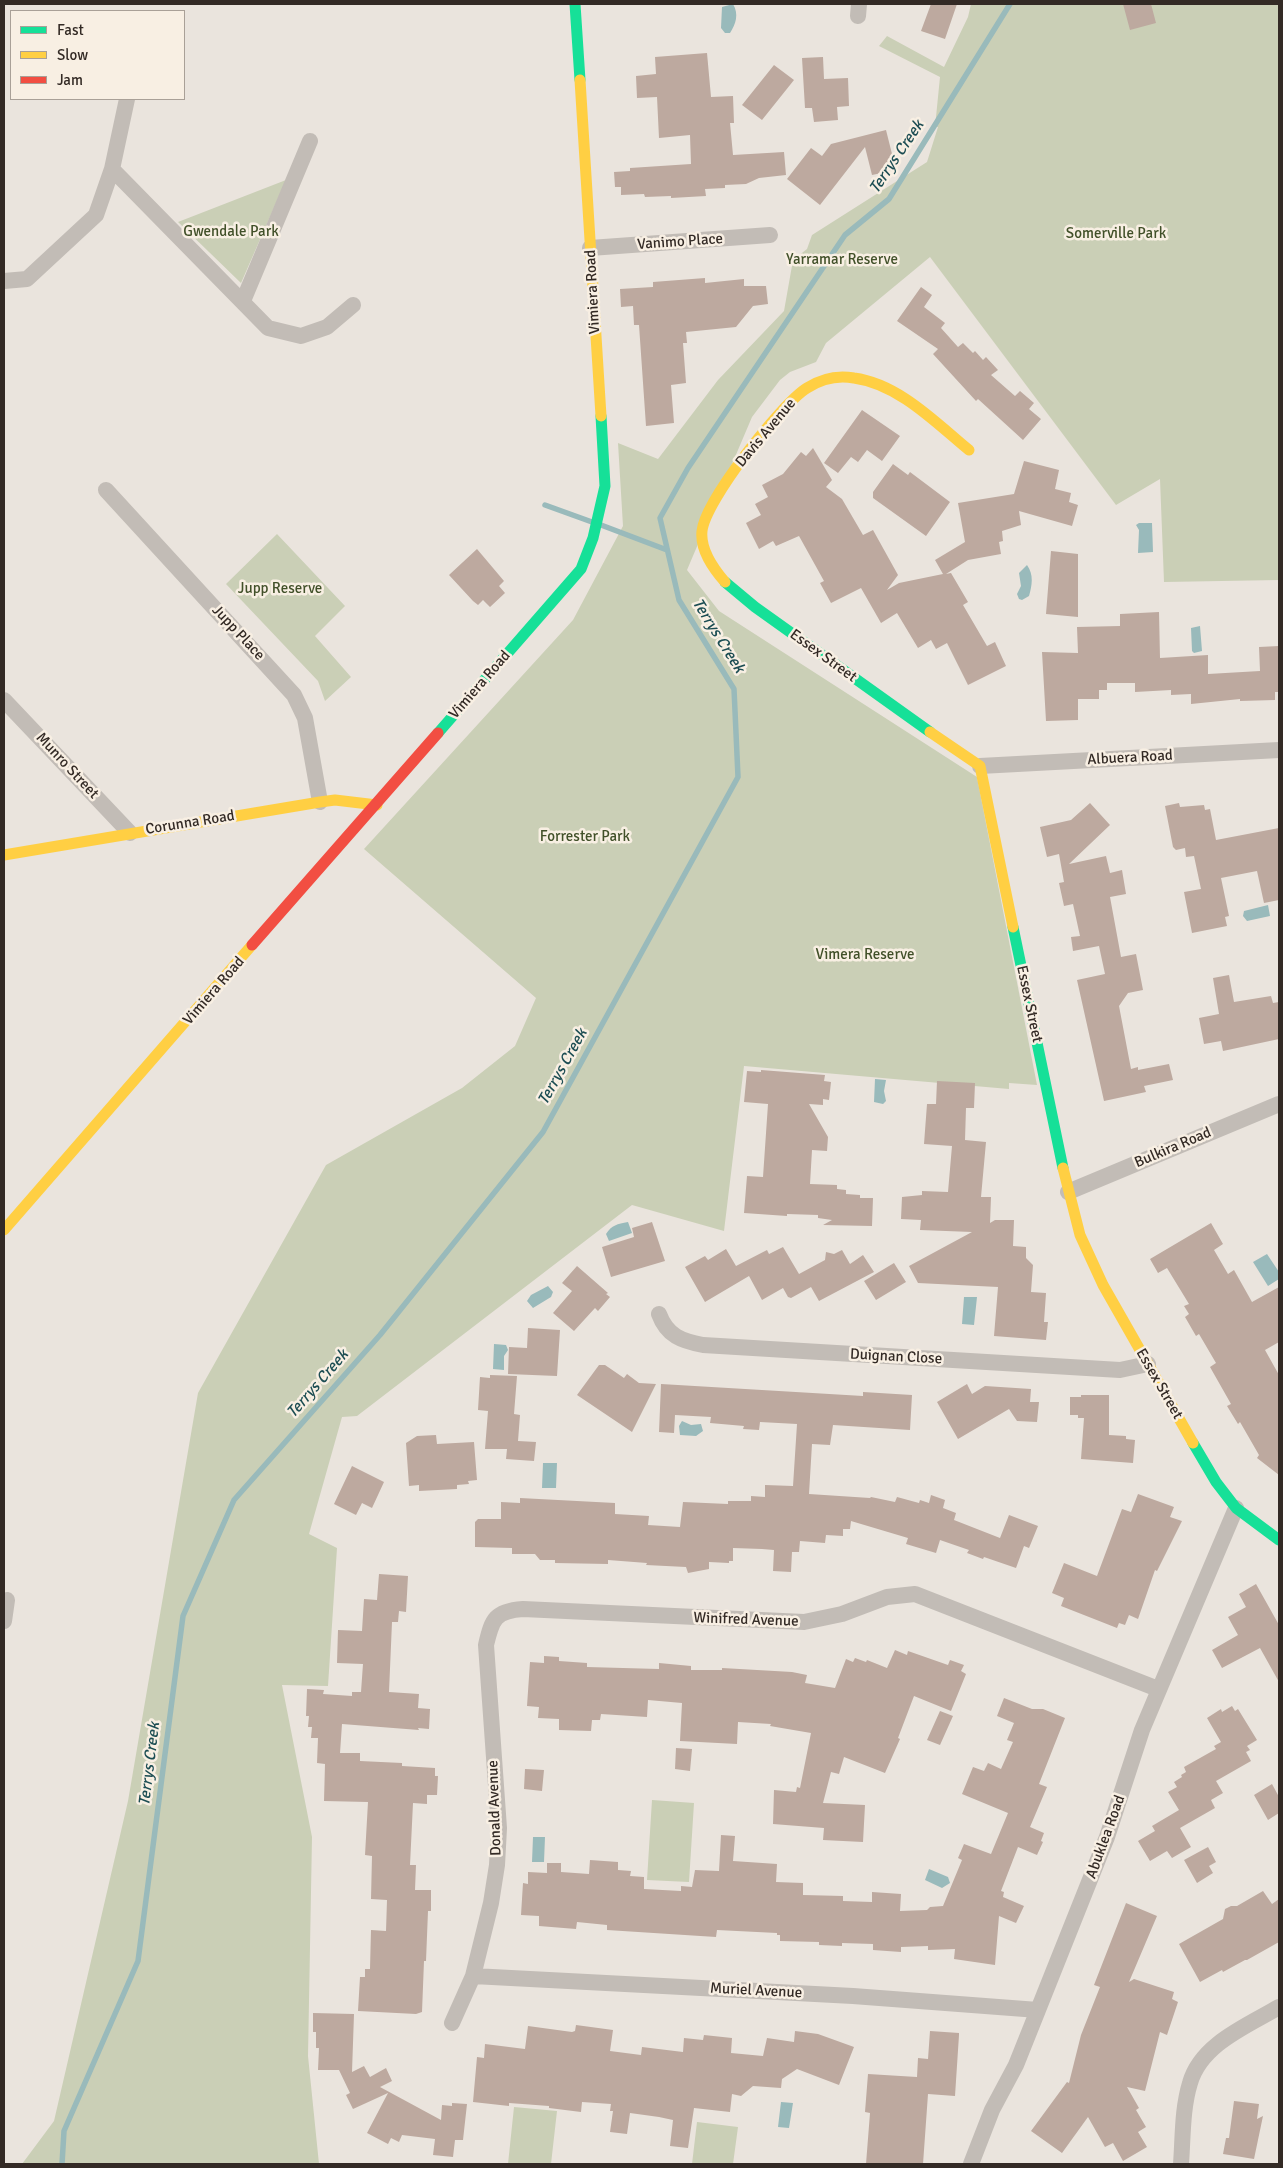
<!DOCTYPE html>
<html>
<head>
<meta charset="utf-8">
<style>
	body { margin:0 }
	#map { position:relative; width:1283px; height:2168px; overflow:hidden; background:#eae4dd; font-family:Signika,sans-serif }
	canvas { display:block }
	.frame { position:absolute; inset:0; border:5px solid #332a25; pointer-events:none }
	.legend { position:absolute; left:10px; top:10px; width:175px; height:90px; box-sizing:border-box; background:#f8efe3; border:1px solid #a9a097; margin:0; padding:6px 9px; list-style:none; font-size:15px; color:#332a25 }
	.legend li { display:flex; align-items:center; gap:10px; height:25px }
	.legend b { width:25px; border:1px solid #a9a097 }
</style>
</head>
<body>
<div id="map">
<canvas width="1283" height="2168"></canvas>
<div class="frame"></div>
<ul class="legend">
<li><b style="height:6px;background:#16e098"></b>Fast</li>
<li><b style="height:6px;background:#ffcf43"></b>Slow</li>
<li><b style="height:6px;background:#f24e42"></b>Jam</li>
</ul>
</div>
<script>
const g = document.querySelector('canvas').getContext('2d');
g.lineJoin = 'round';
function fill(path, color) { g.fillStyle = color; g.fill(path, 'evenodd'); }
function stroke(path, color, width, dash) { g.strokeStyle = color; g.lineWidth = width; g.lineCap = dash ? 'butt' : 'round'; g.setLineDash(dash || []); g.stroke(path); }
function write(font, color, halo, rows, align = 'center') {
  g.font = font + ' Signika,sans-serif'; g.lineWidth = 5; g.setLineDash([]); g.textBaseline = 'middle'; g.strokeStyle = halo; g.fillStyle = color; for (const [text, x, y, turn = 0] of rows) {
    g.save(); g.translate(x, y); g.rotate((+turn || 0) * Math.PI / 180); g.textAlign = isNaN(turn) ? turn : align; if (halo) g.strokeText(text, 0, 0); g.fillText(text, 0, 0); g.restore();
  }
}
const green = new Path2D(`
	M971 4H1279V580L1164 582 1160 479 1116 505 930 257 826 343 816 362 790 372 780 380 752 417 687 570 719 611 977 777 1037 1085 1009 1083V1089L744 1066 724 1231 632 1205 357 1416 342 1417 309 1534 337 1548 328 1686 282 1685 312 1837 308 2056 319 2164H22L54 2121 128 1801 198 1393 326 1165 462 1088 515 1046 536 998 364 849 573 620 623 526 618 443 658 459 718 380 784 311 793 260 807 249 812 235 927 162 938 127H935L940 77 879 46 887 36 944 67 968 17Z
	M286 180 241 283 178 222Z
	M277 534 345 606 315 636 351 677 325 701 318 681 226 584Z
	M652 1800 694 1803 689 1882 647 1880Z
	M514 2107 557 2111 551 2164H508Z
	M697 2122 738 2127 733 2164H692Z`);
const water = new Path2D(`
	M733 4C739 14 736 24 730 33H725L721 28 722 7Z
	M1139 523H1152L1153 552 1138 553 1139 530 1136 525Z
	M1027 565C1034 575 1032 585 1029 596L1022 600 1019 599 1017 594 1021 586 1019 573Z
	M1200 626 1202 651 1194 653 1192 651 1191 628Z
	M1268 905 1270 916 1247 921 1243 916 1244 911Z
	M875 1079 886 1080 884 1091 886 1101 883 1104 874 1102Z
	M628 1222 632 1233 609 1241 606 1234C612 1225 617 1224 628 1222Z
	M1267 1254 1279 1272V1279L1268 1286 1253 1262Z
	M548 1286 553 1292 551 1297 533 1308 527 1301 531 1295Z
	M964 1297H977L974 1325 962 1324Z
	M494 1344 506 1345 508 1350 504 1356V1370L493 1369Z
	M682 1421 691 1425 701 1424 703 1431 696 1436 680 1435 679 1426Z
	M543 1463H557L556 1488H542Z
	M533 1837H545L544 1862H532Z
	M929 1869 948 1877 950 1883 942 1888 925 1880Z
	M781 2102 793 2103 789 2128 778 2127Z`);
const stream = new Path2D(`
	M545 505 592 522
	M601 525 667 550
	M62 2164 64 2131 138 1961 183 1616 234 1500 380 1335 543 1132 738 777 734 689 679 600 660 518 688 468 845 235 889 199 1010 4`);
const building = new Path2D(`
	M931 4H957L945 39 921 31Z
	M1123 4H1151L1156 23 1130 30Z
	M707 53 711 97 733 96 734 123H730L733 155 784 152 786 175 759 178 746 184 725 185V188L705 189 706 196 671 198V196L645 197 644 194 621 195V187H615L614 172 630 171V168L691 164 690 135 659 138 657 97 637 98 636 76 656 74 655 57Z
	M823 57 824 79 848 78 849 106 837 107 838 120 814 122 812 108H805L802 58Z
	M774 65 794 80 762 120 742 105Z
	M886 130 896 170 872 175 865 147 820 205 787 179 811 148 822 156 831 144Z
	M705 278V283L744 279V286H766L768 304 753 306 736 327 686 332 687 343H683L686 383 671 385 674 423 646 426 639 325H634L633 306 621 307 620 289 653 287V282Z
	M921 287 932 295 924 307 945 323 941 328 958 347 963 343 973 353 975 351 983 360 986 357 998 370 991 375 1015 396 1020 391 1034 403 1029 409 1041 419 1023 440 978 399 976 401 933 354 938 349 897 321Z
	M862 410 900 436 882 461 867 450 858 462 851 457 838 473 824 463Z
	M813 448 832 480 826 487 842 499 863 535 873 530 898 575 887 590 899 583 943 574 935 560 965 542 958 503 1014 494 1024 461 1059 470 1055 489 1071 493 1069 502 1078 505 1072 526 1019 511 1021 525 1002 531 1003 541 999 542 1001 554 968 560 946 574 951 573 968 602 963 605 987 646 995 642 1006 666 968 685 947 643 936 649 931 640 918 648 897 613 881 623 861 588 831 603 820 583 824 581 799 536 776 546 773 541 759 549 746 523 761 515 755 504 768 497 762 485 783 474 801 452 806 456Z
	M893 464 908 475 910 472 950 502 926 536 873 498V492Z
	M477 549 504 581 499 586 505 593 490 607 483 600 478 605 473 601 449 575Z
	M1051 551 1078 554V617L1046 614Z
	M1159 612 1160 658 1208 655V674L1260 671 1259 647 1279 646V692H1275V700L1240 701V699L1191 704V694L1171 695V690L1135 692V683H1107V690H1099V699H1078V720L1046 721 1042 652 1078 653 1077 627 1120 626V614Z
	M1090 803 1110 825 1069 864 1106 856 1110 873 1122 870 1126 894 1110 897 1121 957 1136 954 1143 990 1128 993 1119 1006 1131 1069 1138 1067V1070L1169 1064 1173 1080 1144 1086 1146 1092 1104 1101 1077 980 1105 974 1099 946 1073 951 1071 937 1080 936 1073 904 1064 906 1059 883 1064 882 1059 854 1047 857 1040 827 1071 820Z
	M1179 803 1180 807 1204 805 1205 810 1210 809 1216 840 1279 828V900L1264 903 1257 871 1221 878 1229 916 1225 917 1227 926 1192 933 1184 892 1201 889 1194 856 1186 857 1185 848 1176 850 1173 847 1165 806Z
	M1229 975 1234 1002 1271 996 1273 1003 1279 1002V1039L1223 1051 1221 1041 1204 1044 1199 1018 1219 1014 1213 978Z
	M761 1070 825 1075 824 1081 831 1082 829 1100 823 1099V1105L809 1104 828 1137 827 1151 812 1150 810 1184 837 1185V1189L846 1190V1194L860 1195V1198H873L872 1226 823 1225 832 1220 818 1218V1215L787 1214V1216L744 1213 747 1176 763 1177 768 1104 744 1102 747 1071 761 1072Z
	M937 1081 975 1083 974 1108H966L965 1140 986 1142 981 1197H991L990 1223 995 1220H1014L1013 1246 1026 1247V1258L1033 1265 1031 1292 1046 1293 1044 1322H1048L1046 1340 994 1336 998 1287 918 1283 909 1266 972 1232 920 1230 921 1220 901 1219 902 1197 922 1195V1191L948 1192 952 1146 924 1144 927 1104H936Z
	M652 1222 665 1261 611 1277 602 1247 634 1237 632 1228Z
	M1211 1223 1223 1244 1214 1250 1228 1274 1234 1270 1252 1302 1279 1287V1342L1265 1350 1279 1375V1475L1257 1458 1259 1455 1240 1422 1238 1424 1227 1406 1231 1404 1210 1367 1216 1363 1199 1334 1196 1336 1185 1317 1189 1314 1184 1306 1189 1304 1167 1268 1158 1273 1150 1259Z
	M783 1247 799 1274 825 1260 826 1252 834 1254 842 1250 850 1264 863 1255 874 1272 819 1301 811 1287 791 1298 788 1297 783 1288 762 1300 749 1276 705 1302 685 1267 705 1256 708 1260 726 1249 736 1266 767 1250 769 1254Z
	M894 1263 906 1282 876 1300 864 1281Z
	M577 1266 608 1293 606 1294 610 1297 598 1311 595 1308 574 1331 553 1313 572 1291 562 1283Z
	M528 1328 560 1330 557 1376 508 1374 509 1347 527 1348Z
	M599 1365H605L624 1378 627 1374 639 1383 656 1384 632 1432 577 1395Z
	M490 1375 517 1376 514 1414 520 1415 518 1441 536 1442 534 1461 506 1459 507 1449H485L488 1411 478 1410 480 1377 490 1378Z
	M661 1384 863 1396V1392L912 1395 910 1430 833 1425 830 1445 812 1444 809 1494 870 1498 871 1497 895 1502 897 1497 919 1503 920 1500 929 1503 931 1495 945 1500 943 1508 956 1513 954 1520 1000 1538 1009 1515 1038 1526 1029 1548 1024 1546 1016 1568 984 1557 983 1559 967 1553 969 1550 940 1540 936 1553 906 1544 908 1538 851 1521 850 1529H843V1536L826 1535 825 1543 800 1541 799 1552H792L791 1572 773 1571 774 1550 762 1549 733 1548V1561H729V1563L709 1562V1569L688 1573 686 1567 646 1565 647 1563 608 1560V1564L555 1563V1560H540L535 1554H512V1548L475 1547V1522L478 1519H501V1502L520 1503V1498L615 1503V1514L649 1516 648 1525 680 1527 683 1502 728 1504V1501H751V1496L765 1497V1485L793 1486 797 1424 760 1422 759 1430 743 1429 744 1426 710 1423 711 1417 675 1415 674 1433 659 1432Z
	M967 1384 972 1394 985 1386 1031 1389 1030 1402H1039L1037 1422 1017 1421 1009 1409 958 1439 937 1402Z
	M1081 1395H1109V1435L1126 1436V1439L1135 1440 1133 1463 1081 1459 1084 1418H1078V1415H1070V1397H1081Z
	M436 1435 437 1444 474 1442 477 1480 468 1481 469 1484 457 1485V1489L419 1491V1485L409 1486 406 1443 417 1436Z
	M352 1466 384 1482 372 1508 362 1503 356 1515 334 1504Z
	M1138 1494 1174 1507 1170 1517 1182 1521 1157 1571 1155 1570 1138 1619 1129 1615 1125 1625 1119 1623 1117 1628 1061 1606 1064 1598 1052 1593 1064 1563 1097 1576 1122 1509 1131 1512Z
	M379 1574 408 1576 406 1612 399 1611 398 1622H392L389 1692 419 1694 418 1708 430 1709 429 1729 418 1728 419 1730 342 1724 340 1753H360V1761L402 1763V1766L435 1768V1776H438L437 1795H427V1804L413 1803 410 1865H416L415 1890H431V1911H428L426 1961H424L422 2012 416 2014 358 2011 360 1977H365V1969H370L371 1930 386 1931 387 1900 371 1899 372 1856 365 1855 368 1802 324 1801 325 1764 317 1763 318 1738H311L312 1727H308L309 1716H306L307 1689 324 1690 323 1694 352 1696V1692H361L363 1664 337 1663 338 1630 362 1631 364 1599 377 1600Z
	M1256 1584 1279 1625V1682L1260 1648 1222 1668 1212 1650 1238 1635 1228 1617 1246 1607 1239 1594Z
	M895 1650 907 1655 908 1651 948 1665 950 1660 964 1665 961 1671 966 1674 951 1711 914 1696 898 1738 900 1739 885 1773 844 1757 839 1774 831 1772 823 1803 865 1805 863 1842 823 1840 824 1828 773 1824 774 1790 796 1792 797 1787 800 1788 811 1733 770 1726 771 1724 738 1722 737 1744 680 1741 682 1703 648 1700 647 1717 601 1714 600 1720H592L591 1731 559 1730V1719L538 1718 539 1707 527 1706 530 1662 544 1663V1656L559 1657V1661L587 1663V1667L659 1669V1663L691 1666V1670H722V1668L792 1672 807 1675 805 1683 835 1688 846 1659 853 1662 855 1658 866 1662 867 1660 887 1668Z
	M1004 1698 1032 1709H1043L1065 1718 1039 1784 1047 1787 1030 1827 1044 1833 1041 1841 1043 1842 1037 1855 1018 1847 1001 1891 1004 1892 1003 1897 1024 1906 1016 1923 999 1916 995 1965 954 1959 955 1949 928 1950V1946L901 1947V1952L873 1950V1944L842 1943V1946L819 1945V1942L780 1941V1935H777V1933L717 1930 716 1937 607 1930V1925L577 1922 576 1929 539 1926V1916L521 1915 523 1883 528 1884V1872L547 1873V1863H561V1872L589 1874 590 1860 618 1862V1870L631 1871 630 1876 644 1877V1889L681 1891V1886L692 1887 695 1870 719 1871 721 1835 735 1836 733 1861 777 1864 776 1882 803 1883V1895L843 1896V1901L872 1902V1892L901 1894 900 1911 927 1910 930 1907 943 1906 962 1860 958 1858 964 1844 991 1854 1008 1813 962 1794 973 1767 984 1771 988 1763 1001 1769 1013 1742 1007 1740 1014 1723 997 1716Z
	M1232 1706 1235 1711 1238 1709 1257 1740 1247 1746 1250 1750 1246 1752 1251 1761 1216 1781 1223 1793 1211 1800 1215 1808 1180 1828 1191 1847 1172 1858 1167 1851 1150 1861 1138 1841 1155 1831 1152 1826 1179 1810 1168 1792 1177 1787 1174 1782 1182 1777 1181 1775 1186 1772 1184 1767 1216 1749 1214 1746 1221 1742 1207 1718 1221 1709 1222 1712Z
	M940 1711 953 1716 940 1745 927 1740Z
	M676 1748 692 1749 690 1771 675 1769Z
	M525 1769 544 1770 542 1791 524 1789Z
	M1272 1784 1279 1797V1813L1268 1820 1254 1795Z
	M1208 1847 1216 1862 1209 1866 1213 1873 1197 1883 1184 1860Z
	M1263 1891 1272 1904 1279 1899V1942L1247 1960H1245L1223 1972 1222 1970 1200 1982 1179 1944 1223 1919 1225 1909 1231 1906H1237Z
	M1126 1903 1157 1916 1129 1982 1134 1979 1174 1992 1172 1999 1178 2002 1167 2035 1160 2032 1145 2091 1127 2087 1139 2108 1136 2110 1146 2127 1138 2132 1147 2147 1123 2161 1113 2143 1105 2147 1088 2117 1062 2153 1031 2131 1067 2082 1069 2083 1081 2035 1100 1987 1094 1985Z
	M313 2013 354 2014 352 2072 364 2066 370 2077 386 2068 392 2081 380 2087 441 2120 442 2105 452 2106V2103L467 2104 463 2140H455L453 2157 433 2155 435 2139 402 2135 399 2142 391 2138 388 2144 367 2133 388 2093 353 2109 346 2095 350 2093 339 2070H318L319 2048H316V2032H313Z
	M576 2025 613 2030 610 2051 641 2055 642 2047 683 2052 684 2038 703 2040 704 2035 732 2038 731 2053 763 2056 767 2038 794 2042 795 2031 818 2034 854 2047 839 2085 797 2069 782 2079 781 2088 753 2086 741 2096 732 2094 730 2112 694 2108 688 2148 670 2146 673 2120 659 2117 630 2113 627 2134 610 2132 613 2111H610L611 2104 582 2102 581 2112 549 2108V2106L509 2103V2106L473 2102 477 2057 484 2058 485 2044 525 2049 528 2026 572 2032 575 2031Z
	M930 2031 959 2033V2035L955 2096 928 2094 923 2164H866L870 2113 865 2112 868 2074 917 2077 918 2058 928 2059Z
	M1234 2101 1259 2104 1257 2119 1263 2116 1254 2159 1223 2154 1226 2138H1229Z`);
const street = new Path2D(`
	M858 16 859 4
	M112 169 268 328 301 336 327 327 353 305
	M590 248 770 235
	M4 281 27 279 96 215 112 169 127 99
	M243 301 310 141
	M106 490 294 695 305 718 320 802
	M4 700 130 833
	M980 766 1279 750
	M1068 1192 1279 1104
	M659 1314C667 1336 682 1341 703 1345L1120 1370 1148 1364
	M4 1621 7 1600
	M473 1976 853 1996 1038 2010
	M452 2023 473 1976 491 1903 497 1865 499 1828 486 1645C492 1619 495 1611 523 1609L804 1622 842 1614 887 1597 915 1594 1158 1689
	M971 2164 992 2110 1016 2065 1038 2010 1107 1837 1142 1730 1236 1508
	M1181 2164C1183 2138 1182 2109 1190 2083 1201 2044 1247 2026 1279 2007`);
const fast = new Path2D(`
	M575 4 580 80
	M725 582 755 607 930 732
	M438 733 581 569 593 538 605 486 601 416
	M1013 927 1063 1168
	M1193 1443 1216 1482 1236 1508 1279 1540`);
const slow = new Path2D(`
	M580 80 601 416
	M725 582C713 568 700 550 702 531 705 501 781 404 807 388 821 379 837 375 854 378 899 384 936 423 969 450
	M930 732 980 766 1013 927
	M4 855 320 802 335 800 377 805
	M1063 1168 1080 1235 1103 1285 1193 1443
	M4 1230 252 945`);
const jam = new Path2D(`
	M252 945 438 733`);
const parkNames = [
	["Gwendale Park",231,232],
	["Somerville Park",1116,234],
	["Yarramar Reserve",842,260],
	["Jupp Reserve",280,589],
	["Forrester Park",585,837],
	["Vimera Reserve",865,955]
];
const streetNames = [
	["Vanimo Place",680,242,-4],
	["Vimiera Road",593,292,-93],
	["Davis Avenue",766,433,-50],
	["Jupp Place",238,633,47],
	["Essex Street",823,656,36],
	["Vimiera Road",480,685,-49],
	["Albuera Road",1130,758,-3],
	["Munro Street",67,766,47],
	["Corunna Road",190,823,-9],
	["Vimiera Road",214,991,-49],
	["Essex Street",1029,1004,78],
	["Bulkira Road",1173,1148,-23],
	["Duignan Close",896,1357,3],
	["Essex Street",1159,1384,60],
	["Winifred Avenue",746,1620,2],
	["Donald Avenue",495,1808,-92],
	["Abuklea Road",1106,1837,-70],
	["Muriel Avenue",756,1991,3]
];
const waterNames = [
	["Terrys Creek",897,157,-56],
	["Terrys Creek",718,636,58],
	["Terrys Creek",563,1067,-61],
	["Terrys Creek",318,1384,-49],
	["Terrys Creek",150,1764,-83]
];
fill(green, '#cacfb6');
fill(water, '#99babb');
stroke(stream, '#99babb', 5.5);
fill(building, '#bda99f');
stroke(street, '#c2bcb6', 16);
stroke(fast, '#16e098', 11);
stroke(slow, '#ffcf43', 11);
stroke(jam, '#f24e42', 11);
write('15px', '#415029', '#f8efe3', parkNames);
write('15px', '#332a25', '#f8efe3', streetNames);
write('italic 16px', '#1c4d53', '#f8efe3', waterNames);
</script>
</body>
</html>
